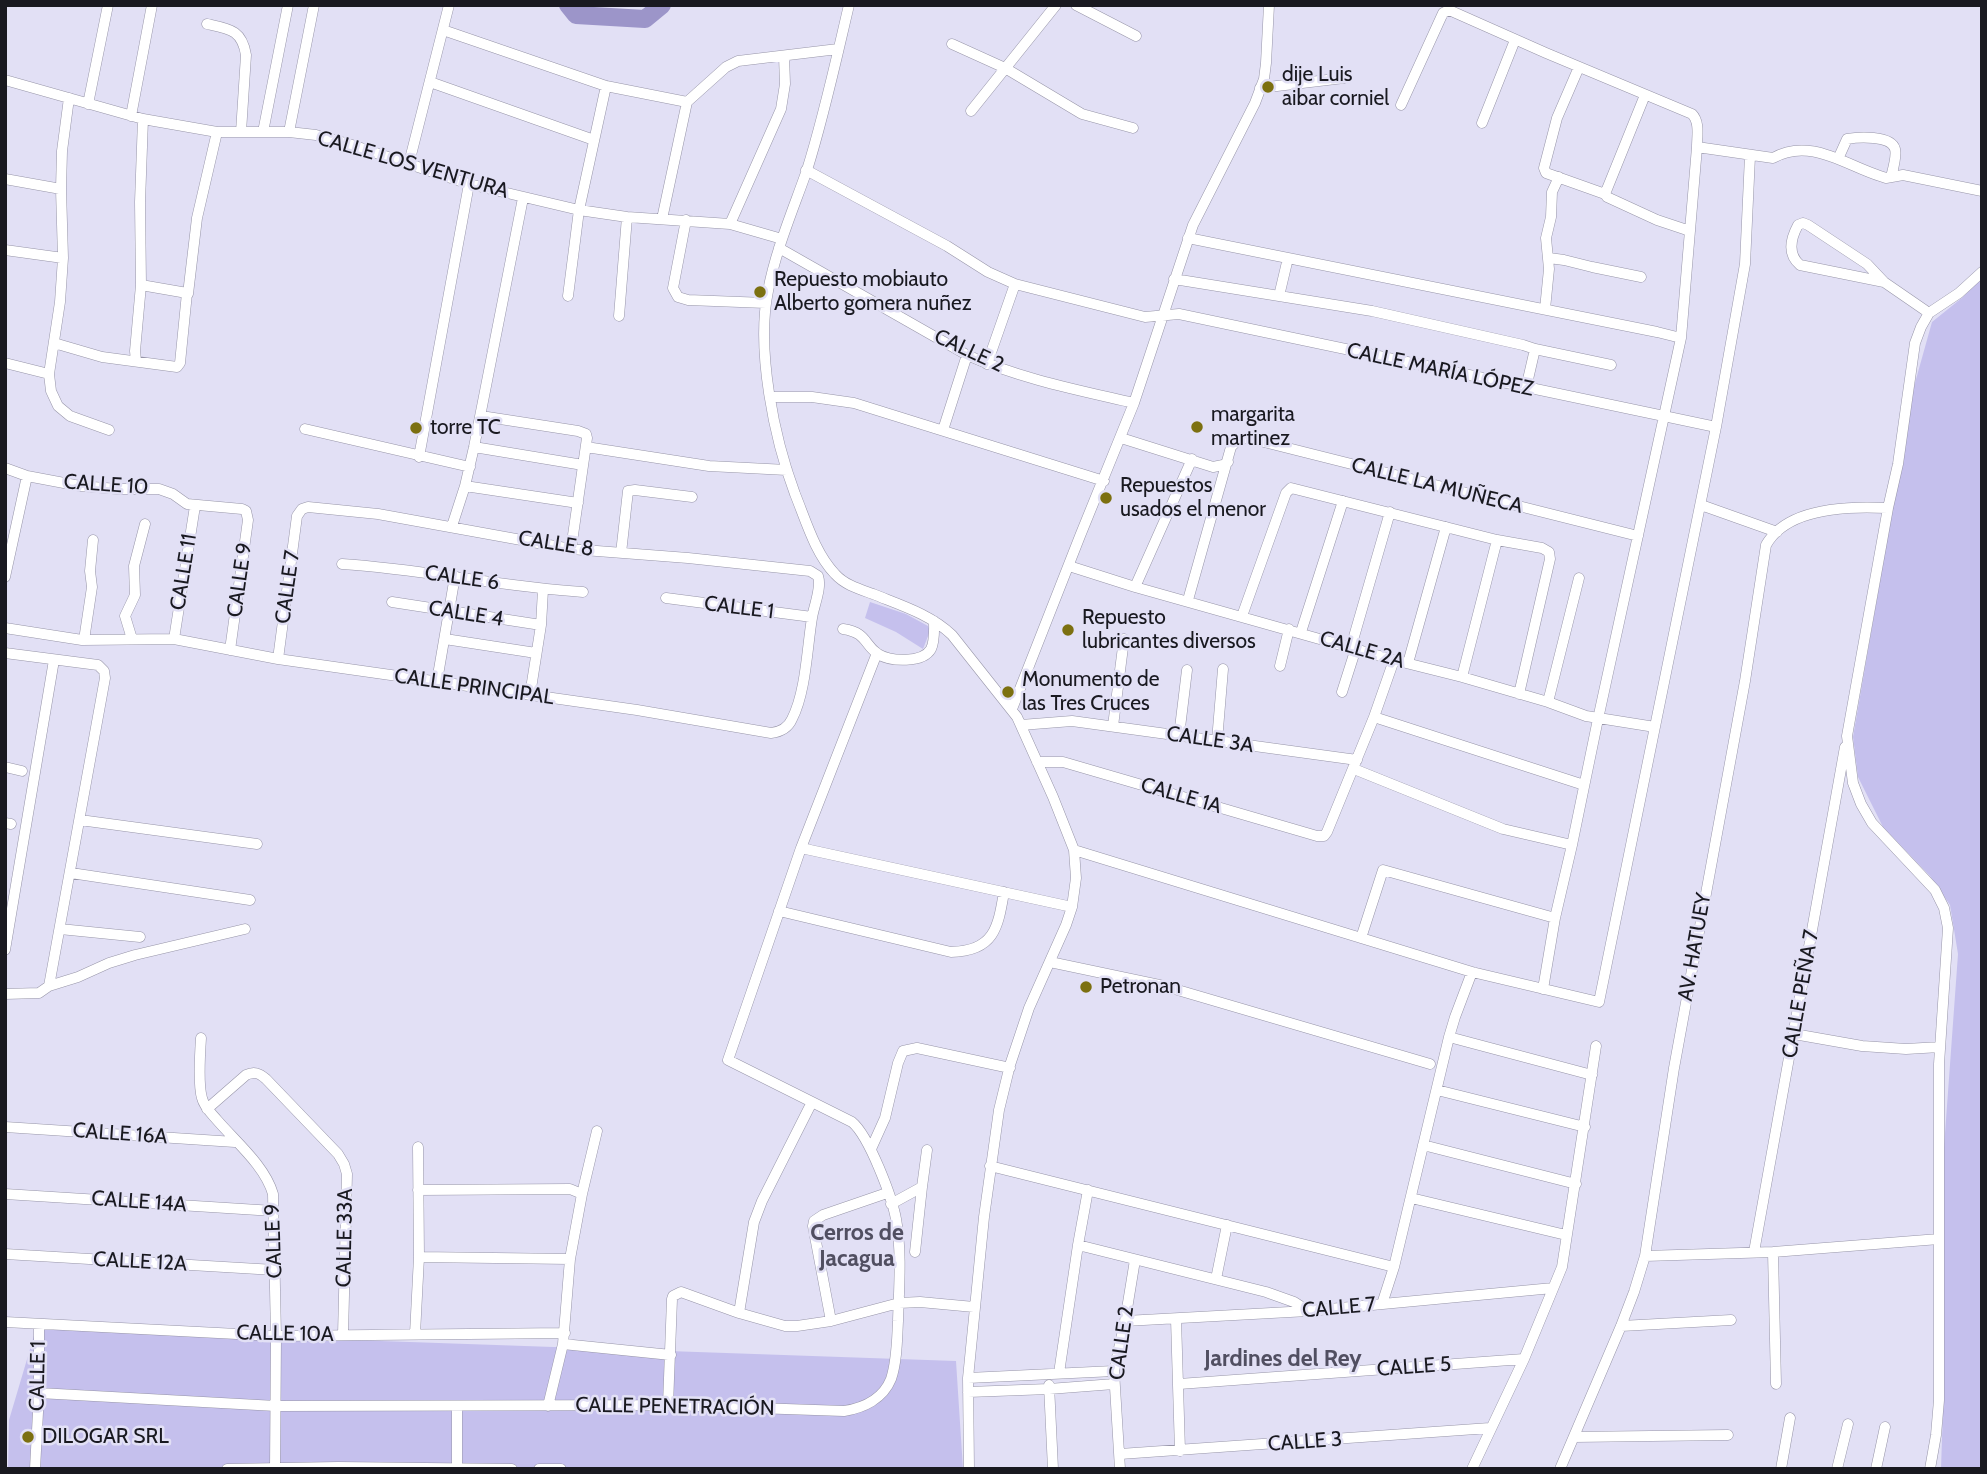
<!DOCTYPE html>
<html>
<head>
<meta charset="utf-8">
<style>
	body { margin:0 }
	#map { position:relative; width:1987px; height:1474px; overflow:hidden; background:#e2e0f5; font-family:Cabin,sans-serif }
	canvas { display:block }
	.frame { position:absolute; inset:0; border:7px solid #191920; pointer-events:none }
</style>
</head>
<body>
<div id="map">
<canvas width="1987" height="1474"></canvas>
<div class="frame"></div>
</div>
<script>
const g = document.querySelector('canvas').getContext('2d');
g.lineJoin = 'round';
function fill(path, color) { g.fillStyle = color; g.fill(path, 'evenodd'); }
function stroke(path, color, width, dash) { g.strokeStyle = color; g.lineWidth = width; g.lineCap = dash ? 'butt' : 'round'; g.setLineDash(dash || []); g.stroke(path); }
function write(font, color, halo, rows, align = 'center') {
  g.font = font + ' Cabin,sans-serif'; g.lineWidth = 5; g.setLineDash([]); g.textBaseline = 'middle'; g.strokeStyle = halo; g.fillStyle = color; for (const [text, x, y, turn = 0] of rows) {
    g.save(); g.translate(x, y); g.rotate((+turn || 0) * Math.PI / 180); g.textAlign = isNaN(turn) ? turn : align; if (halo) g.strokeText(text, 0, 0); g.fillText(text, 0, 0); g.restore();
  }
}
const green = new Path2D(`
	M1982 278V1469H1941L1944 1378 1943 1161 1958 954 1950 905 1930 876 1883 827 1858 777 1853 737 1913 390 1932 322 1963 297Z
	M870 602 906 614 928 626 930 631 923 649 896 632 865 618Z
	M36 1329 956 1361 963 1469H8L9 1420Z`);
const river = new Path2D(`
	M568 5 576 15 645 19 662 5`);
const minor = new Path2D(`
	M849 5C836 60 824 116 807 170 793 210 776 249 768 291 756 350 774 438 795 494 806 521 815 553 835 574 845 585 859 589 873 594 900 605 930 614 952 635L1017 717 1053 797 1074 850 1076 878 1072 907 1066 925 1029 1008 1010 1065 999 1110 984 1217 968 1378 969 1469
	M1076 5 1136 36
	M207 24C230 29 242 30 246 55L241 132
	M443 30 606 86 687 102
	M952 44 1005 68 1082 114 1133 128
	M1579 67 1557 118 1544 168 1546 173 1605 194
	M5 80 143 119 217 132H289L316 135 349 144 469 184 579 210 627 217 730 224 782 239
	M430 82 594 140
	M1260 88 1344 78
	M1645 95 1605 194 1607 197 1657 220 1690 231
	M69 98 62 151 61 189 63 258 60 302 49 374 51 391 58 406 70 416 109 430
	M88 104 108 5
	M1401 105 1443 13 1449 10 1546 53 1692 114C1700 122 1697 136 1697 147
	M971 111 1056 5
	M131 116 152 5
	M1482 123 1515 40
	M263 132 288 5
	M289 132 314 5
	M1838 159 1847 139C1858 137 1891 135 1895 149 1897 156 1893 169 1891 177
	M409 163 449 5
	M806 170 947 246 988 272 1015 284 1145 317 1179 314 1716 427
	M5 179 61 189
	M662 219 687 102 726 67 738 61 838 49
	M686 220 673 288 678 297 688 300 766 303
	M730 224 781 109 785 84 784 56
	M1188 238 1657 332 1681 338
	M779 248 967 355C1021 379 1078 390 1134 403
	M5 250 63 258
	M1549 258 1564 260 1592 267 1641 277
	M1174 279 1372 311 1523 345 1535 349 1526 388
	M1884 282 1867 264 1808 225 1803 223 1798 225C1791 238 1787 254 1800 265L1884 282 1929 313
	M188 294 197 218 217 132
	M568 296 579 210 606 86
	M1279 296 1288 258
	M1545 309 1549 269 1546 238 1551 217 1552 192 1559 177
	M619 316 627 217
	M54 343 102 357 177 367 180 363 187 293 141 285
	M1535 349 1611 365
	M136 361 135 351 141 285 140 202 143 119
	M5 363 49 374
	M987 364 1015 284
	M770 397H812L854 403 1104 481
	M481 416 578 431 586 434 587 438 571 549
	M305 429 470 467
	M943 430 967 355
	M1121 438 1213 467 1223 465 1228 462
	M474 447 583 465
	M586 447 709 466 787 470
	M419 457 469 184
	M5 468 27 476 80 486 118 489H159L173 494 187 504 242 509 246 511 248 520 230 650
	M465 486 578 503
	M1701 505 1777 532
	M452 526 465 486 474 447 523 198
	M621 553 628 491 635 490 692 497
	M342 564C422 569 502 587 583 592
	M1069 566 1135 587 1394 660 1462 677 1548 702 1586 716 1655 727
	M5 577 27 476
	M1135 587 1192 459
	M666 598 812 617
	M1188 600 1231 447C1236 441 1240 439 1248 438L1638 536
	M392 602 541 625
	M1242 616 1286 493 1291 488 1497 540 1542 548 1549 552 1550 559 1519 694
	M5 628 82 640 174 639 278 659 637 710 771 733C780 732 788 728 792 719 806 692 807 648 812 618 814 605 822 588 818 576
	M843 629C868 633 863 644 878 654 891 662 923 663 931 649 935 641 934 630 934 621
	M1301 632 1343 501
	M132 639 125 616 135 595 134 566 145 524
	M174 639 195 506
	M445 639 536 653
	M84 640 92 587 90 571 93 540
	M1351 647 1390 512
	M5 653 98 665 104 671 105 678 49 986 39 993 5 994
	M278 659 297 516 302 509 308 507 378 514 571 549 688 558 810 571 818 576
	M1408 663 1446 527
	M1280 666 1289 629
	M1462 677 1497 540
	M437 681 455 576
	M1342 692 1356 648
	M530 695 541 625 543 590
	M1548 702 1579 578
	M1012 709 1080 536 1134 403 1193 225 1255 103 1264 79 1266 63 1269 5
	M1374 717 1584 785
	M1021 725 1072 721 1357 760
	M1113 726 1124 639
	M1179 736 1187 670
	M1217 741 1223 669
	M1037 762H1063L1317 836H1324L1327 832 1374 717 1394 660
	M5 767 22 771
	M1354 769 1503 829 1572 845
	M80 820 257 844
	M5 823 11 824
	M801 848 1072 907
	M1074 850 1472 972 1599 1002 1716 427 1745 264 1750 156
	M71 873 250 900
	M779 911 951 952C994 951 998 928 1004 892
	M60 929 140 937
	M1361 938 1383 870 1555 918
	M5 950 54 660
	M1050 962 1164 986 1430 1064
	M49 986 78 977 109 963 135 955 245 929
	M1543 989 1555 918 1572 845 1598 719 1681 338 1697 147 1773 158C1810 137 1845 165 1880 176L1886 178 1903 175 1982 191
	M1794 1034 1862 1046 1906 1049 1940 1047
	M1449 1037 1592 1075
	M201 1038C200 1053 198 1085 202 1098 204 1107 212 1114 217 1120 236 1142 265 1166 273 1194L276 1336 275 1469
	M1437 1090 1585 1127
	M207 1109 246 1075C254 1071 259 1073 266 1079L338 1154 344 1164 347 1174 343 1335
	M5 1127 235 1142
	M1423 1145 1576 1184
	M871 1149 885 1118 898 1063 903 1051 917 1048 1010 1068
	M990 1166 1394 1267
	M418 1190 570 1189 582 1194
	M5 1194 274 1211
	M1411 1198 1566 1235
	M891 1204 922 1187 927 1150
	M1078 1245 1266 1292 1294 1302 1308 1311
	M915 1252 922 1187
	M1754 1252 1845 747
	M1773 1252 1776 1384
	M5 1254 275 1270
	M1645 1256 1773 1252 1939 1239
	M419 1257 570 1259
	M1216 1279 1227 1225
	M1382 1304 1394 1267 1449 1037 1455 1017 1472 972
	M739 1313 754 1222 762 1201 812 1102
	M1176 1319 1180 1451
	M831 1321 813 1226 814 1221 823 1215 887 1193
	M1125 1321 1308 1311 1553 1288
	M5 1322 276 1336 565 1333
	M1621 1326 1731 1320
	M415 1334 419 1257 418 1147
	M563 1344 671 1355
	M1059 1373 1078 1245 1088 1190
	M968 1378 1114 1371
	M1179 1384 1524 1359
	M1049 1385 1053 1469
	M968 1392 1049 1389 1114 1384
	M39 1393 276 1406 668 1405 844 1411C863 1408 883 1399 891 1379 897 1361 897 1340 898 1321 899 1288 902 1252 896 1219 892 1197 869 1136 852 1122L728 1060 801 848 877 653
	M668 1405 672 1299 673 1296 681 1292 739 1313 785 1326H797L831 1321 899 1303 920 1302 974 1307
	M457 1406V1469
	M548 1406 563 1344 570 1259 582 1194 597 1131
	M1574 1437 1728 1435
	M1120 1454 1490 1428
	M35 1469 39 1393V1324
	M227 1469 338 1467 512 1469
	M539 1469H561
	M1120 1469 1114 1371 1125 1321 1135 1260
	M1472 1469 1524 1359 1562 1267 1596 1046
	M1560 1469 1621 1326 1634 1292 1645 1256 1674 1068 1745 681 1766 545C1787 507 1851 506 1888 508
	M1781 1469 1790 1418
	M1837 1469 1848 1424
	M1876 1469 1885 1427
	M1930 1469 1936 1435 1939 1400V1064L1948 928 1944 908 1935 890 1872 823 1861 804 1853 783 1847 736 1888 508 1898 464 1915 343 1921 327 1929 313 1959 293 1982 272`);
const markers = [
	[1268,87,7,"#7c7010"],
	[760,292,7,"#7c7010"],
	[1197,427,7,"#7c7010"],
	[416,428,7,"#7c7010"],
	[1106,498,7,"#7c7010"],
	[1068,630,7,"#7c7010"],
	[1008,692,7,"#7c7010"],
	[1086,987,7,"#7c7010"],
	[28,1437,7,"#7c7010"]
];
const poiNames = [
	["dije Luis",1282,75],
	["aibar corniel",1282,99],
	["Repuesto mobiauto",774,280],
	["Alberto gomera nuñez",774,304],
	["margarita",1211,415],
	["martinez",1211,439],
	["torre TC",430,428],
	["Repuestos",1120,486],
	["usados el menor",1120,510],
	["Repuesto",1082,618],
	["lubricantes diversos",1082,642],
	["Monumento de",1022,680],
	["las Tres Cruces",1022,704],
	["Petronan",1100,987],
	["DILOGAR SRL",42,1437]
];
const streetNames = [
	["CALLE LOS VENTURA",413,165,16],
	["CALLE 2",969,351,25],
	["CALLE MARÍA LÓPEZ",1440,370,12],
	["CALLE 10",106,485,4],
	["CALLE LA MUÑECA",1437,486,14],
	["CALLE 8",556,544,9],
	["CALLE 11",184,572,-81],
	["CALLE 6",462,578,8],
	["CALLE 9",240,580,-82],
	["CALLE 7",288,587,-82],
	["CALLE 1",739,608,7],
	["CALLE 4",466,614,9],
	["CALLE 2A",1362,650,16],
	["CALLE PRINCIPAL",474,687,8],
	["CALLE 3A",1210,740,8],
	["CALLE 1A",1181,796,16],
	["AV. HATUEY",1695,947,-80],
	["CALLE PEÑA 7",1801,994,-80],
	["CALLE 16A",120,1134,4],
	["CALLE 14A",139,1202,4],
	["CALLE 33A",345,1238,-89],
	["CALLE 9",274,1241,-92],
	["CALLE 12A",140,1262,3],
	["CALLE 7",1339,1308,-5],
	["CALLE 10A",285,1334,1],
	["CALLE 2",1122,1343,-82],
	["CALLE 5",1414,1367,-4],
	["CALLE 1",38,1376,-89],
	["CALLE PENETRACIÓN",675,1407,1],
	["CALLE 3",1305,1442,-4]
];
const neighbourhoodNames = [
	["Cerros de",857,1233],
	["Jacagua",857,1259],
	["Jardines del Rey",1283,1359]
];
fill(green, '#c5c0ed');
stroke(river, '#9c95c9', 18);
stroke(minor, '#9795a8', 11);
stroke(minor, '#fff', 10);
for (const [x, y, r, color] of markers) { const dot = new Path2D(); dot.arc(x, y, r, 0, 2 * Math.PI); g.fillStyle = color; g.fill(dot); stroke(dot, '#e2e0f5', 2.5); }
write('21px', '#191920', '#e2e0f5', poiNames, 'left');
write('21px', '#191920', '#e2e0f5', streetNames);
write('bold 23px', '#514f61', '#e2e0f5', neighbourhoodNames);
</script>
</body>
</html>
